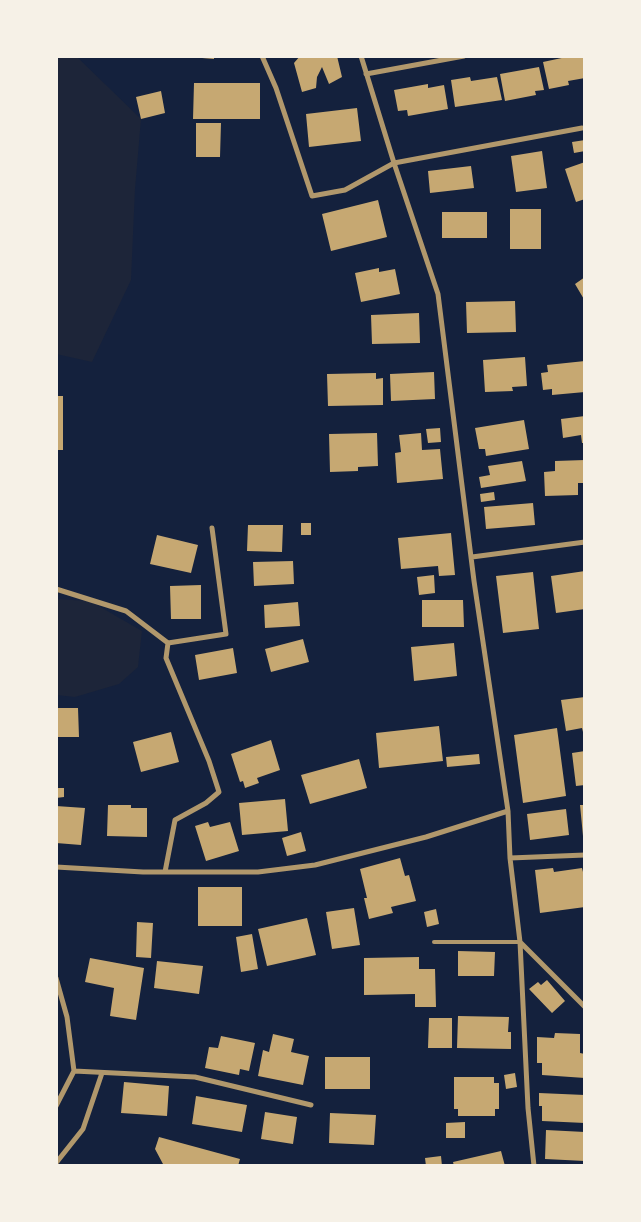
<!DOCTYPE html>
<html>
<head>
<meta charset="utf-8">
<style>
	body { margin:0 }
	#map { position:relative; width:641px; height:1222px; overflow:hidden; background:#14213d; font-family:Quicksand,sans-serif }
	canvas { display:block }
	.frame { position:absolute; inset:0; border:58px solid #f6f1e7; pointer-events:none }
</style>
</head>
<body>
<div id="map">
<canvas width="641" height="1222"></canvas>
<div class="frame"></div>
</div>
<script>
const g = document.querySelector('canvas').getContext('2d');
g.lineJoin = 'round';
function fill(path, color) { g.fillStyle = color; g.fill(path, 'evenodd'); }
function stroke(path, color, width, dash) { g.strokeStyle = color; g.lineWidth = width; g.lineCap = dash ? 'butt' : 'round'; g.setLineDash(dash || []); g.stroke(path); }
const green = new Path2D(`
	M56 56H76L141 119 135 189 131 280 92 362 56 354Z
	M56 599 90 601 142 631 138 667 119 684 75 697 56 695Z`);
const building = new Path2D(`
	M202 56H214V59L202 58Z
	M300 56H337L342 77 329 84 322 67 317 77 316 88 302 92 294 63Z
	M571 56H585V78L568 81 569 85 549 89 543 62Z
	M539 67 544 90 535 91 536 95 505 101 500 74Z
	M470 77 471 81 497 77 502 100 455 107 451 80Z
	M194 83H260V119H193Z
	M428 84V88L444 85 448 109 408 116 407 110 398 111 394 90Z
	M161 91 165 113 141 119 136 97Z
	M357 108 361 141 309 147 306 114Z
	M196 123H221L220 157H196Z
	M585 140V151L574 153 572 142Z
	M542 151 547 188 516 192 511 156Z
	M585 162V199L576 202 565 169Z
	M471 166 474 188 430 193 428 171Z
	M378 200 387 237 331 251 322 214Z
	M510 209H541V249H510Z
	M442 212H487V238H442Z
	M379 268V272L395 269 400 294 361 302 355 273Z
	M585 277V301L575 284Z
	M515 301 516 332 467 333 466 302Z
	M419 313 420 343 372 344 371 315Z
	M525 357 527 386 512 387 513 391 485 392 483 360Z
	M585 361V392L552 395V389L543 390 541 373 548 372 547 365Z
	M434 372 435 399 391 401 390 374Z
	M376 373V379L383 378V405L328 406 327 374Z
	M56 396H63V450H56Z
	M585 416V443H582L581 435 563 438 561 419Z
	M524 420 529 449 486 456 485 449H479L475 428Z
	M440 428 441 442 428 443 426 429Z
	M377 433 378 466 358 467V471L330 472 329 434Z
	M421 433 422 450 440 449 443 479 397 483 395 453 401 452 399 435Z
	M585 460V483H578V495L545 496 544 472 555 471V461Z
	M522 461 526 481 481 488 479 477 490 475 488 466Z
	M494 492 495 500 481 502 480 494Z
	M533 503 535 525 486 529 484 507Z
	M301 523H311V535H301Z
	M248 525H283L282 552 247 551Z
	M451 533 455 575 439 576 438 566 401 569 398 538Z
	M157 535 198 545 191 573 150 564Z
	M293 561 294 584 254 586 253 562Z
	M585 571V609L556 613 551 576Z
	M533 572 539 629 503 633 496 576Z
	M434 575 435 593 419 595 417 577Z
	M201 585V619H171L170 586Z
	M422 600H463L464 627H422Z
	M298 602 300 626 265 628 264 605Z
	M303 639 309 662 271 672 265 649Z
	M454 643 457 676 414 681 411 647Z
	M233 648 237 673 199 680 195 655Z
	M585 697V732H583L582 728 566 731 561 700Z
	M56 708H78L79 737H56Z
	M439 726 443 761 379 768 376 733Z
	M557 728 566 796 523 803 514 735Z
	M171 732 179 762 141 772 133 742Z
	M271 740 280 770 257 778 259 783 245 788 243 781 240 782 231 754Z
	M585 751V785L576 786 572 753Z
	M479 754 480 764 447 767 446 757Z
	M359 759 367 788 310 804 301 775Z
	M56 788H64V797L56 798Z
	M285 799 288 831 242 835 239 803Z
	M108 805H131V808H147V837L107 836Z
	M580 805H585V836H583Z
	M56 806 85 808 81 845 56 843Z
	M566 809 569 835 530 840 527 814Z
	M208 822 210 827 230 822 239 851 206 861 195 826Z
	M301 832 306 851 287 856 282 838Z
	M400 858 405 876 409 875 416 901 391 907 393 913 369 919 364 898H367L360 869Z
	M553 868 554 872 582 868 583 872H585V907L540 913 535 870Z
	M198 887H242V926H198Z
	M354 908 360 945 332 949 326 912Z
	M436 909 439 924 427 927 424 912Z
	M307 918 316 955 267 966 258 929Z
	M137 922 153 923 151 958 136 957Z
	M252 934 258 969 241 972 236 937Z
	M458 951 495 952 494 976H458Z
	M419 957V969H435L436 1007H415V994L364 995V958Z
	M90 958 144 968 136 1020 110 1016 114 988 85 982Z
	M157 961 203 966 199 994 154 988Z
	M547 980 565 1001 552 1013 529 989 538 982 541 985Z
	M458 1016 509 1017 508 1032H511V1049L457 1048Z
	M429 1018H452V1048H428Z
	M555 1033 580 1034V1053L585 1054V1078L542 1075V1063H537V1037L554 1038Z
	M273 1034 294 1039 291 1052 309 1056 303 1085 258 1076 263 1050 269 1052Z
	M221 1036 255 1043 249 1071 240 1069 239 1075 205 1068 209 1047 218 1048Z
	M325 1057H370V1089H325Z
	M515 1073 517 1087 506 1089 504 1075Z
	M454 1077H494V1083H499V1109H495V1116H458V1109H454Z
	M124 1082 169 1086 167 1116 121 1113Z
	M539 1093 585 1095V1123L542 1121V1106H539Z
	M196 1096 247 1105 242 1132 192 1124Z
	M265 1112 297 1117 293 1144 261 1139Z
	M330 1113 376 1115 374 1145 329 1143Z
	M465 1122V1138H446V1123Z
	M546 1130 585 1132V1161L545 1159Z
	M159 1137 240 1159 238 1166H171L163 1164 155 1149Z
	M501 1151 505 1166H454L453 1162Z
	M441 1156 442 1166H426L425 1158Z`);
const service = new Path2D(`
	M434 942H520`);
const minor = new Path2D(`
	M262 56 276 88 312 196 345 190 394 163 582 128
	M361 56 394 163 438 294 474 581 508 811 510 858 520 942 528 1108 534 1166
	M366 74 464 56
	M472 557 585 542
	M56 589 126 611 168 643
	M510 858 585 855
	M56 867 143 872H258L315 865 426 837 508 811
	M165 872 175 820 206 803 219 792 209 761 166 658 168 643 226 634 212 528
	M520 942 585 1007
	M56 978 67 1017 74 1071 195 1077 311 1105
	M56 1106 74 1071
	M56 1163 83 1129 102 1073`);
fill(green, '#1d2539');
fill(building, '#c6a872');
stroke(service, '#b1986c', 4);
stroke(minor, '#b1986c', 5);
</script>
</body>
</html>
